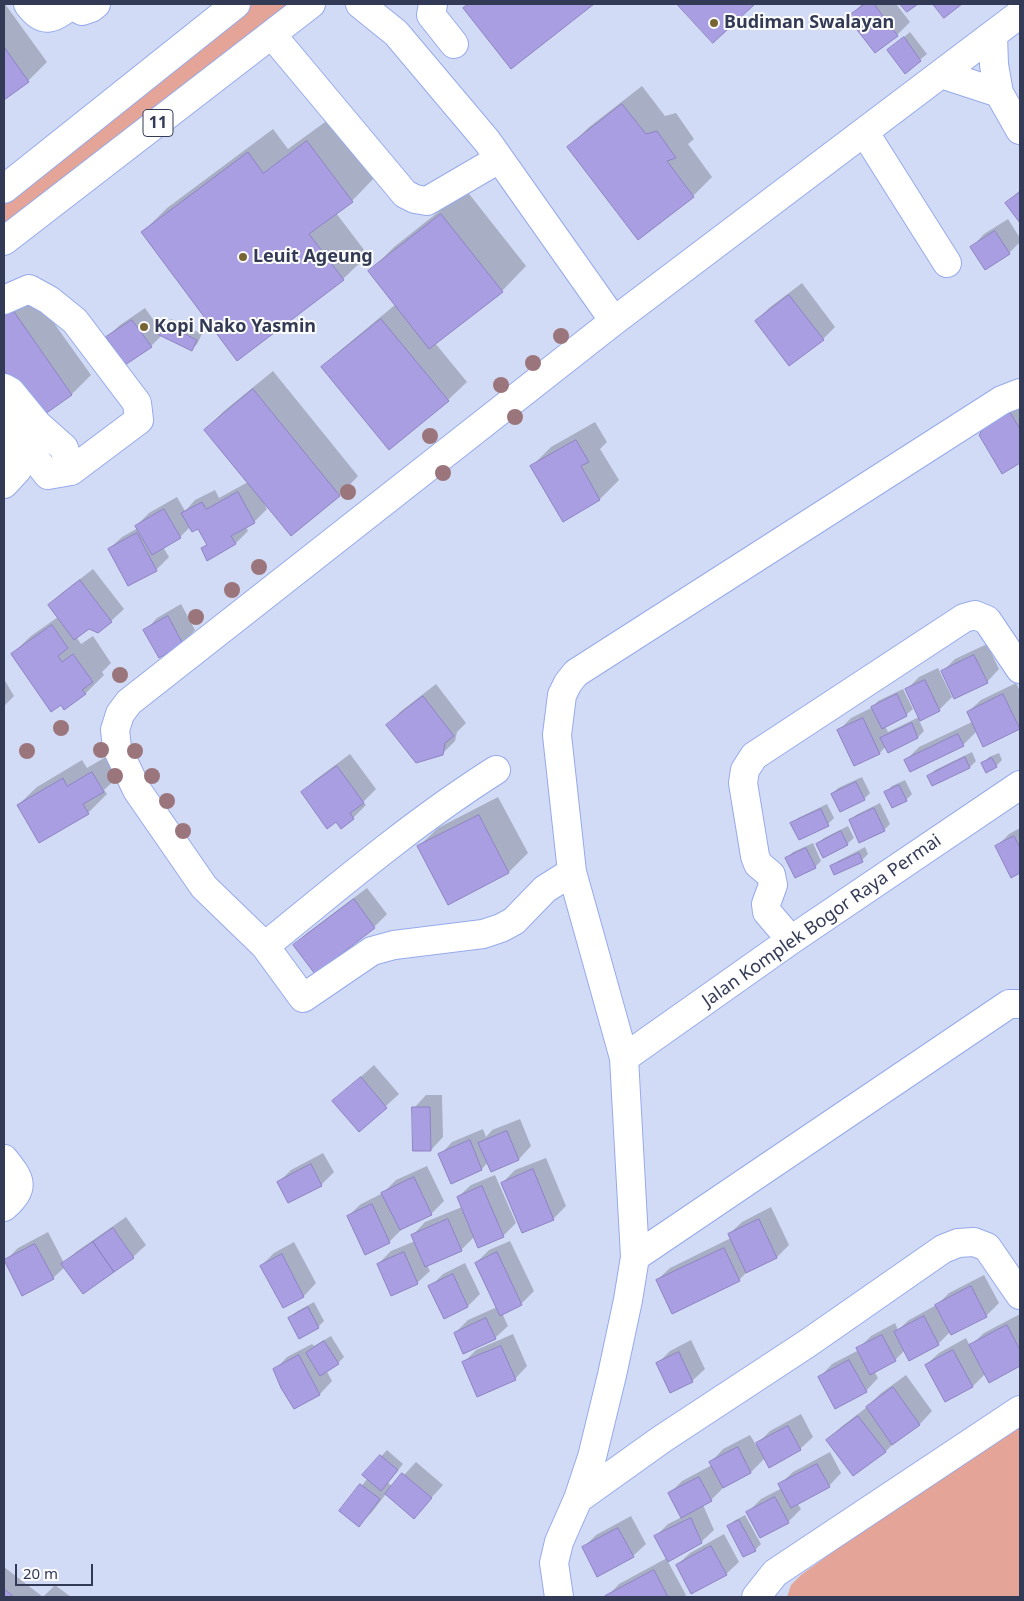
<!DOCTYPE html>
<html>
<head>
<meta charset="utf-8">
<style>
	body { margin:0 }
	#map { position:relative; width:1024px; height:1601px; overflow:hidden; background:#d2dbf6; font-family:"Noto Sans",sans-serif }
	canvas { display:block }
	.frame { position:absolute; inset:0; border:5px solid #323a55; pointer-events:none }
	.scale { position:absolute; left:15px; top:1564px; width:78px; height:22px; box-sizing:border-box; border:2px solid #323a55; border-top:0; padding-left:6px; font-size:15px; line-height:18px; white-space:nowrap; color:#323a55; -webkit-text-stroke:4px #fdfdfd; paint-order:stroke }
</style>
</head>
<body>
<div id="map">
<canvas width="1024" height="1601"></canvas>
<div class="frame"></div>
<div class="scale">20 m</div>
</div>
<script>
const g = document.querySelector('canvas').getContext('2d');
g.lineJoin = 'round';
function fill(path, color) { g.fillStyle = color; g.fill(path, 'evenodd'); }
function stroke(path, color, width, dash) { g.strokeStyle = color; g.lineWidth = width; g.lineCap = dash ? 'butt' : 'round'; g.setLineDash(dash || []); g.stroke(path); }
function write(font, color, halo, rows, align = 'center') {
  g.font = font + ' "Noto Sans",sans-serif'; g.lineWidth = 4; g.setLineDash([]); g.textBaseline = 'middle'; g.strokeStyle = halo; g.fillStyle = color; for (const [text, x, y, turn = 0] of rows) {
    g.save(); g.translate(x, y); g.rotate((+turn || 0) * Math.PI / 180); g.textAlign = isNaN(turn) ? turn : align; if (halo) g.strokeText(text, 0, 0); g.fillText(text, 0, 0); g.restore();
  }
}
const green = new Path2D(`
	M236 4H311L4 240V189Z
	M1020 1417V1597H787L791 1585 801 1575Z`);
const shadow = new Path2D(`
	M4 4H5L47 62 28 81 4 99Z
	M470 4H592L512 67 465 9Z
	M678 4H754L713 41Z
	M862 4H896L910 22 897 35 875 51 849 17Z
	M910 32 927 54 905 72 888 50Z
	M642 86 665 116 676 113 694 139 688 144 712 177 693 196 569 147 588 128Z
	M332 117 376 176 352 201 336 213 368 255 343 279 142 233 167 208 273 129 288 149Z
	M466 190 526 266 502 291 435 343 467 382 448 400 323 367 342 349 396 304 370 271 394 247Z
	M1020 190V221L1007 203Z
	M1008 219 1020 238V242L1009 253 986 268 972 247 984 234Z
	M802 283 835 327 823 339 756 321 769 308Z
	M29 288 91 375 72 394 38 417 4 368V306Z
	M145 308 162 332 165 325 171 319 202 334 197 344 191 350 162 335 151 346 107 337 120 325Z
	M273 371 358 476 340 495 291 535 265 502 264 503 267 509 254 522 246 527 248 531 236 543 208 559 202 549 207 544 198 527H190L180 537 163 547 169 557 156 570 129 585 109 549 122 537 138 528 136 526 149 513 177 497 185 511 195 500 215 490 219 498 248 482 205 430 224 411Z
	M1020 397V461L1002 472 980 435Z
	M595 422 607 442 600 449 619 480 600 499 563 520 532 466 551 447Z
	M93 569 124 609 111 621 89 627 77 638 81 644 93 636 111 663 102 672 104 675 85 694 12 654 31 636 58 617 49 605 62 593Z
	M181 604 195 630 183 643 160 656 145 631 157 618Z
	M987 644 999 669 987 682 942 672 955 659Z
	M938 668 952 697 939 710 919 720 924 731 918 737 888 751 886 746 880 753 855 764 839 730 851 718 873 707 878 701 903 689 913 709 906 715 885 726 888 732 919 717 906 690 919 677Z
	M4 679 14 696 4 706Z
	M1016 683 1020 691 1019 728 977 731 963 745 906 760 919 747 972 722 968 712 981 700Z
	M436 684 466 723 457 732 455 741 442 754 388 725 400 712Z
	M972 752 976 761 970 767 933 785 929 776 935 770Z
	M999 753 1002 760 996 766 983 763 989 757Z
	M111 754 122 773 104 790 107 794 88 813 18 805 37 787 82 760 87 768Z
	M350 754 376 789 363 802 366 805 353 818 341 827 337 820 303 792 315 780Z
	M862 777 870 793 864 799 832 794 838 788Z
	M905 780 912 794 906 800 886 792 892 786Z
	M498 797 528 853 509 872 448 904 419 846 438 828Z
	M880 803 890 824 884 830 850 821 856 815Z
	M827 804 834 818 828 824 799 839 792 824 798 818Z
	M848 826 854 838 847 844H817L824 838Z
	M1020 828V872L1012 876 996 847 1009 834Z
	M813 843 821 861 815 867 787 858 793 852Z
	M865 847 868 854 862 860 831 867 838 861Z
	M367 888 387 914 374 927 315 972 295 945 307 933Z
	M374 1065 399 1094 360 1130 334 1101Z
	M426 1095H442L443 1137 431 1150 414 1108Z
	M520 1119 531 1146 519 1159 492 1170 488 1162 482 1169 451 1182 440 1155 452 1142 483 1129 486 1137 492 1130Z
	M323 1153 334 1172 321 1185 279 1182 291 1170Z
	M546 1158 566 1206 553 1219 502 1183 515 1170Z
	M427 1166 444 1201 431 1214 402 1229 389 1242 348 1216 361 1204 383 1193 396 1180Z
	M495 1175 516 1223 503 1236H475L461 1250 427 1265 430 1271 417 1283 378 1264 391 1251 415 1241 413 1235 425 1222 462 1207 458 1197 471 1185Z
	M771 1207 789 1245 777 1257 747 1272 739 1280H657L670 1268 731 1238 729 1234 742 1222Z
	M126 1217 146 1245 133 1257 65 1267 53 1278 5 1261 18 1248 48 1232 64 1263 76 1252Z
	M510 1241 534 1291 521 1304 502 1313 508 1326 495 1338 455 1333 468 1320 497 1307 476 1263 489 1250Z
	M294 1242 316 1283 304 1296 283 1307 261 1266 274 1253Z
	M465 1263 480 1294 468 1306 430 1287 443 1274Z
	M984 1275 999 1303 986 1316 950 1332 938 1344 905 1350 895 1360 874 1371 878 1378 866 1391 820 1377 832 1364 859 1350 858 1349 871 1336 895 1323 898 1330 909 1320 938 1304 949 1293Z
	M314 1302 324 1321 318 1327 290 1318 296 1312Z
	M1020 1314V1365L990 1381 986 1373 973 1386 926 1365 939 1353 966 1338 970 1346 984 1333Z
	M513 1334 527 1366 515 1379 463 1363 476 1350Z
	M331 1336 344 1357 338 1363 326 1370 332 1381 320 1394 295 1407 275 1370 287 1357 312 1344 314 1346Z
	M691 1340 705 1369 692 1381 657 1364 670 1351Z
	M906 1375 932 1411 920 1424 896 1441 885 1452 828 1440 841 1427 867 1407 880 1394Z
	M801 1414 813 1437 800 1449 765 1458 751 1472 723 1486 724 1487 711 1500 703 1505 714 1530 701 1542 667 1560 686 1595 684 1597H607L619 1584 667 1558 656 1536 668 1524 682 1517 669 1494 682 1481 712 1465 711 1462 723 1449 750 1435 756 1445 770 1431Z
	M387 1450 403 1464 388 1483 393 1487 416 1462 443 1485 414 1517 386 1494 372 1512 359 1525 341 1511 368 1478 364 1475Z
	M830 1452 841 1473 829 1486 797 1503 801 1509 788 1522 748 1512 761 1499 782 1488 780 1484 793 1472Z
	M745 1515 761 1544 755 1550 728 1527 734 1521Z
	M631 1516 646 1544 633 1556 583 1548 596 1535Z
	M724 1534 739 1562 726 1574 677 1565 690 1553Z
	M4 1567 43 1597H4Z
	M55 1585 71 1597H43Z`);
const building = new Path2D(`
	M469 4H594L511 69 463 8Z
	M677 4H755L713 43Z
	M865 4H874L898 36 875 53 847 17Z
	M900 4H918L907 12Z
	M933 4H962L944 18Z
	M904 37 921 61 905 74 887 50Z
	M4 47 29 82 4 100Z
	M622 104 646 134 657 131 676 158 667 161 694 197 638 240 567 147Z
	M307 141 353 202 309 234 344 280 237 361 141 232 248 152 263 173Z
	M1020 192V223L1005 203Z
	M441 214 503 292 429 349 368 271Z
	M995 231 1010 254 985 270 970 247Z
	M789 295 824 340 789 366 755 321Z
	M10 306 72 395 38 419 4 370V311Z
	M381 319 449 401 389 450 321 367Z
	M132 320 152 347 125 365 106 337Z
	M164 324 197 340 192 351 159 335Z
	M253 389 340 496 291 536 204 430Z
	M1008 409 1020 429V463L1002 474 979 435 987 422Z
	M576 440 589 462 581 466 600 500 563 522 530 466Z
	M238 492 255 523 231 536 236 544 207 561 201 548 207 545 198 529 192 532 181 513 202 502 206 509Z
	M164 509 181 538 152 555 135 526Z
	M137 533 157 571 128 586 108 549Z
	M80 580 112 622 98 633 89 629 74 640 48 605Z
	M168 616 183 644 159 658 143 630Z
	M52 625 68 648 58 656 62 662 73 654 93 682 82 690 86 694 64 710 61 705 51 712 11 654Z
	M974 655 988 683 954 699 941 671Z
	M925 680 940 711 920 721 905 689Z
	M897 694 907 716 882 729 871 707Z
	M1003 694 1020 729 983 747 967 712Z
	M423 696 454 736 445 743 443 755 416 763 386 725Z
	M863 718 880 754 854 766 837 730Z
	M912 723 918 738 888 753 880 738Z
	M958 734 964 746 910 772 904 760Z
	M965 757 970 768 932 786 927 776Z
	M992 758 997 767 986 773 981 763Z
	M337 766 364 803 350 813 354 819 341 829 336 822 327 829 301 792Z
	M92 772 104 792 83 804 89 814 39 843 17 805 63 778 67 786Z
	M856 782 865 800 840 812 831 794Z
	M899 785 907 801 892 808 884 792Z
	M874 808 885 831 859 843 849 820Z
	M821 809 829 826 799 840 790 823Z
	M479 815 509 873 448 905 417 846Z
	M841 831 848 845 823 858 816 844Z
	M1014 836 1020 848V873L1011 878 995 846Z
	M806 848 816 868 795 878 785 858Z
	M859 853 863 862 834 875 830 866Z
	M354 899 375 928 315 974 293 945Z
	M361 1077 387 1108 359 1132 332 1101Z
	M412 1107H430L431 1151H413Z
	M507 1131 519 1160 491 1172 478 1143Z
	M470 1140 482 1170 451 1184 438 1154Z
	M311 1164 322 1186 288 1203 277 1182Z
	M533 1169 554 1220 522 1233 501 1183Z
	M414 1177 432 1215 400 1230 381 1193Z
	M482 1186 504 1237 478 1248 457 1197Z
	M372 1204 390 1243 365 1255 347 1216Z
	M448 1219 462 1251 425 1267 411 1235Z
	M759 1219 777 1258 746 1273 728 1234Z
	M113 1228 134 1258 114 1272 93 1242Z
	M93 1242 114 1272 83 1294 61 1264Z
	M35 1244 54 1279 22 1296 4 1260Z
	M724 1248 740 1281 672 1314 656 1280Z
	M404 1252 418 1284 391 1296 377 1264Z
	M497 1252 522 1305 500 1316 475 1263Z
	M282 1254 304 1297 283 1308 260 1266Z
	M453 1274 468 1307 444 1319 428 1286Z
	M971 1286 987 1317 951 1335 935 1305Z
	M308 1307 319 1328 299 1339 288 1318Z
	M924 1316 939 1345 909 1361 894 1332Z
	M486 1318 496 1339 463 1354 454 1333Z
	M1007 1325 1020 1350V1366L989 1383 969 1345Z
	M882 1335 896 1361 870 1375 856 1348Z
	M324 1341 339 1364 320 1376 306 1353Z
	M501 1346 516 1380 477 1397 462 1362Z
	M953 1350 973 1387 945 1402 925 1365Z
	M679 1352 693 1382 670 1393 656 1363Z
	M299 1355 320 1395 294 1409 281 1388 273 1369Z
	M849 1360 867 1392 835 1409 818 1377Z
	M893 1387 920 1425 892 1445 866 1407Z
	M858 1416 886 1452 853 1476 826 1440Z
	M788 1426 801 1450 769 1468 756 1443Z
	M738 1447 751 1473 723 1488 709 1462Z
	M380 1455 398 1470 381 1491 362 1475Z
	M817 1464 830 1487 791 1508 778 1484Z
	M402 1473 432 1498 414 1519 385 1494Z
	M699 1477 712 1501 681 1518 668 1493Z
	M360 1484 380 1499 359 1527 339 1511Z
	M775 1497 789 1523 760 1538 746 1512Z
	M691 1518 702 1543 668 1562 654 1536Z
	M739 1520 756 1551 743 1557 727 1526Z
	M618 1528 634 1557 597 1577 582 1547Z
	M711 1546 727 1575 691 1594 676 1565Z
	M654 1570 668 1597H605V1596Z
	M4 1589 14 1597H4Z`);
const minor = new Path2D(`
	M28 4C44 26 53 18 72 5
	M71 4 82 11 91 8 96 4
	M360 4 396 33 487 141 614 321
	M433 4 431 15 454 44
	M272 35 405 194 415 199 427 201 499 159
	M993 35 994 65 999 93 1020 130
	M941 74 999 93
	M865 133 947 263
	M4 300 29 289 49 300 75 321 137 403 139 420 71 471
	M4 388 11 392 38 425 64 448 71 471 48 475 4 420
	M4 454 17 470 4 484
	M572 872 545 889 514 921 501 928 483 934 394 945 372 951 303 998 265 946 204 887 137 790 117 748 115 730 120 714 129 702 614 321 1020 14
	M791 940 767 912 766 904 773 885 771 875 758 864 755 856 743 783 745 770 754 756 964 618 975 615 987 620 1020 669
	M265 946C340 885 414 822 496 770
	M624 1058 791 940 1020 785
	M4 1159C21 1180 26 1187 4 1207
	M635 1257 1009 1004H1020
	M578 1499 662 1439 808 1343 943 1249 958 1243 974 1242 987 1247 1020 1295
	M559 1597 554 1563 559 1542 578 1499 592 1457 612 1375 628 1300 635 1257 624 1058 572 872 557 735 562 695 568 683 576 673 1002 400 1020 393
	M756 1597 775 1573 1020 1410`);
const highway = new Path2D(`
	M4 189 236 4
	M4 241 311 4`);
const trees = [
	[561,336],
	[533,363],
	[501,385],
	[515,417],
	[430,436],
	[443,473],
	[348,492],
	[259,567],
	[232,590],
	[196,617],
	[120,675],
	[61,728],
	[101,750],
	[27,751],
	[135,751],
	[115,776],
	[152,776],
	[167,801],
	[183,831]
];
const markers = [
	[714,23,5,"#776534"],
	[243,257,5,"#776534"],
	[144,327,5,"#776534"]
];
const shields = [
	[158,123,30]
];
const shieldNames = [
	["11",158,123]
];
const poiNames = [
	["Budiman Swalayan",724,23],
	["Leuit Ageung",253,257],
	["Kopi Nako Yasmin",154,327]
];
const streetNames = [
	["Jalan Komplek Bogor Raya Permai",822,921,-35]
];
fill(green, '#e4a498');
fill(shadow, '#0003');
fill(building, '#a89ee1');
stroke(building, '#8d82c3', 1);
stroke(minor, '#96aaeb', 30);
stroke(highway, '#96aaeb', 30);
stroke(minor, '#fff', 28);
stroke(highway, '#fff', 28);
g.fillStyle = '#9a757b';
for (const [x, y] of trees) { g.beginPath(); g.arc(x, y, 8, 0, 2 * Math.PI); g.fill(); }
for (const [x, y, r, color] of markers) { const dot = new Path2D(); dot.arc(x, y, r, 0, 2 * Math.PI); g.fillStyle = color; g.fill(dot); stroke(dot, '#fdfdfd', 2); }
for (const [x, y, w] of shields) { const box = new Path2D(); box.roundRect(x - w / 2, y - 13.5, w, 27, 4); g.fillStyle = '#fdfdfd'; g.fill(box); stroke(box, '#323a55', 1); }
write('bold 16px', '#323a55', null, shieldNames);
write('bold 18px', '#323a55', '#fdfdfd', poiNames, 'left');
write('18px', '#323a55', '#fdfdfd', streetNames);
</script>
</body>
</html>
